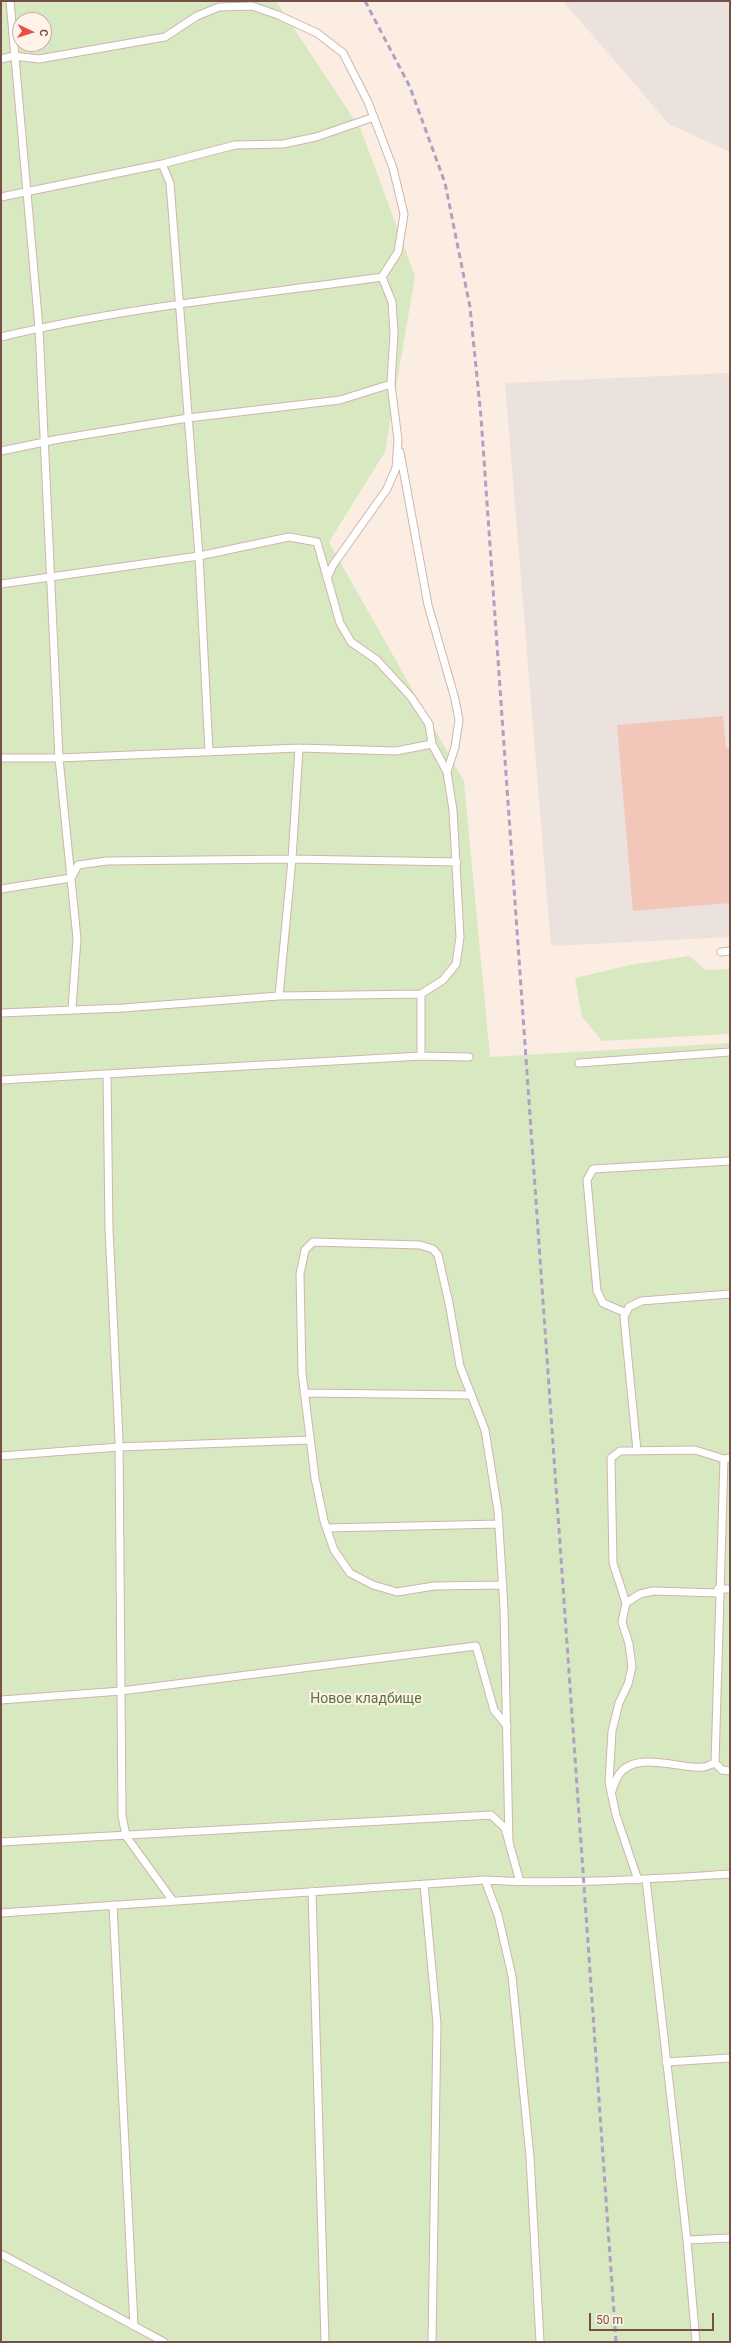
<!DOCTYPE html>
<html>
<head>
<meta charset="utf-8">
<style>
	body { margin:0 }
	#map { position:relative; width:731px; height:2343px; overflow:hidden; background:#fcede2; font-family:Roboto,sans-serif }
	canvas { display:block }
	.frame { position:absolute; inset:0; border:2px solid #745048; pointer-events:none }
	.north { position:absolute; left:12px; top:12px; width:40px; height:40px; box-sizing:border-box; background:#fff2e8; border:1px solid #c7b1a8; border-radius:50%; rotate:94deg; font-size:11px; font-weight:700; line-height:16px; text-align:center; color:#745048 }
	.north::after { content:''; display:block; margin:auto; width:14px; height:18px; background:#e74e46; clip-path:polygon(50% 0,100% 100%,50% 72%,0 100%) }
	.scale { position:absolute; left:589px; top:2313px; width:125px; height:18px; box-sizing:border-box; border:2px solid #745048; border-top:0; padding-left:5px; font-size:12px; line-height:14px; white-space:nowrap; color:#745048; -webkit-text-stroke:3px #fff2e8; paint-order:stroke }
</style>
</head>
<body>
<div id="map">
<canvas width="731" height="2343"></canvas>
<div class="frame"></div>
<div class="north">С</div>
<div class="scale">50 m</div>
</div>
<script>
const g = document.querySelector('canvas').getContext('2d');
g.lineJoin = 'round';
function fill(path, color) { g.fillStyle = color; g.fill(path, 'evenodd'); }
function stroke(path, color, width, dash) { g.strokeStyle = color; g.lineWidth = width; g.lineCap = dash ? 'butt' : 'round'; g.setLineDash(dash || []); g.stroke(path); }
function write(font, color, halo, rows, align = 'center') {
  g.font = font + ' Roboto,sans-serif'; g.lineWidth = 4; g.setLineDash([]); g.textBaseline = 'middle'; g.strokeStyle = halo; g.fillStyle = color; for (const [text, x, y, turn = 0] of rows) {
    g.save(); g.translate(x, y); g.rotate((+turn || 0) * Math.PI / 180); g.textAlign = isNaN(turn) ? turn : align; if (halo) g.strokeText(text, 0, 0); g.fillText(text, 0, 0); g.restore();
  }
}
const industrial = new Path2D(`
	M563 1H730V152L669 124Z
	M730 373V937L551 946 505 383Z`);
const green = new Path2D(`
	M1 1H276L361 130 415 276 385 452 329 542 464 781 490 1057 730 1043V2342H1ZM20 20H44V44H20Z
	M689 956 706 970 730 969V1034L602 1041 582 1017 575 978 630 965Z`);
const building = new Path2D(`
	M723 716 726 748H730V903L633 911 617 725Z`);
const service = new Path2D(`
	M10 1 39 328 59 758 77 939 72 1008
	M1 59 14 56 39 59 165 37 197 16 219 7 252 6 278 15 317 33 343 53 368 102 393 168 404 214 398 252 382 277 392 302 394 333 391 384 398 440 396 468 387 489 333 565 327 578
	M1 197 162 164 235 145 283 144 316 137 374 117
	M1 337C126 307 255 295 382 277
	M1 451 59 439 188 418 340 400 391 384
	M400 452 428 605 455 699 459 720 455 747 447 772
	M1 584 199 556 170 183 162 164
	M209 752 199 556 289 537 317 542 340 623 351 642 377 660 411 697 429 724 432 744 447 772 453 810 460 937 456 964 443 980 421 994V1056
	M1 758H59L299 748 396 751 432 744
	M1 889 71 878 78 865 107 861 292 859 457 862
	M721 952 730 951
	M279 996 292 859 299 748
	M1 1013 123 1008 279 996 421 994
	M579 1063 730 1052
	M107 1074 109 1229 119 1440 122 1816 126 1836 173 1901
	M1 1080 421 1056 469 1057
	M626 1313 603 1303 597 1291 587 1180 593 1169 730 1161
	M304 1393 471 1395
	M637 1451 624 1317 629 1307 641 1301 730 1294
	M1 1456 119 1447 310 1440
	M327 1528 499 1524
	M503 1585 434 1586 397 1592 373 1585 350 1573 334 1550 324 1521 315 1478 302 1373 300 1274 305 1250 313 1242 420 1245 433 1249 438 1255 449 1303 460 1366 485 1430 498 1511 504 1609 509 1843
	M718 1589H730
	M626 1603 640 1594 653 1591 718 1593
	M1 1700 121 1691 476 1646 494 1710 507 1726
	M715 1763 724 1459
	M611 1794C613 1788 615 1781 618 1776 634 1749 681 1770 703 1767 707 1767 711 1764 715 1763L722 1770 730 1771
	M1 1842 491 1815 505 1828 520 1882
	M646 1879 687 2240 696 2342
	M485 1880 498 1915 512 1976 530 2157 540 2342
	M638 1880 616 1815 609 1782 612 1731 619 1703 628 1684 632 1667 629 1644 622 1622 626 1603 613 1563 611 1458 620 1451 695 1450 724 1459 730 1458
	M424 1884 437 2024 432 2342
	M312 1891 325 2342
	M113 1905 134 2326
	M1 1913 485 1880C566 1885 649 1879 730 1874
	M666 2062 730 2058
	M687 2240 730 2238
	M1 2254 164 2342`);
const rail = new Path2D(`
	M365 1 410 87 445 183 470 307 481 417 616 2342`);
const parkNames = [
	["Новое кладбище",366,1699]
];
fill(industrial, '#ebe1dd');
fill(green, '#d8e9c1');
fill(building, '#f2c6b9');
stroke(service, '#cfb5ac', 9);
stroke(service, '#fff', 7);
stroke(rail, '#aea1c5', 3, [6, 4]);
write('14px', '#58743e', '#fff2e8', parkNames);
</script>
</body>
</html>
